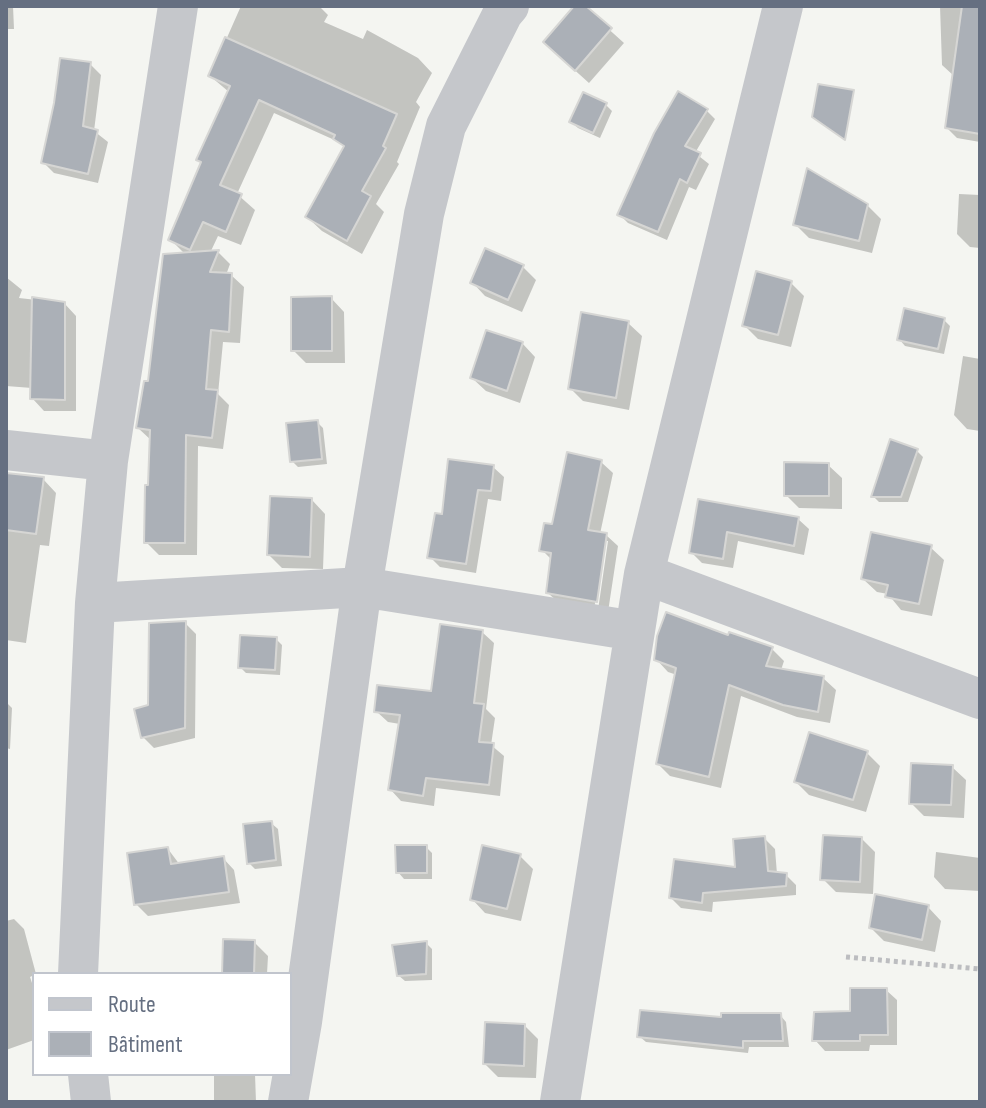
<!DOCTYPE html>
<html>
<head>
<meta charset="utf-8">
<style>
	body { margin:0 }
	#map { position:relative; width:986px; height:1108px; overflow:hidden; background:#f4f5f1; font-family:"Sofia Sans Condensed",sans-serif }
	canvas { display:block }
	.frame { position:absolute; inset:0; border:8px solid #656f81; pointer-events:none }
	.legend { position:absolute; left:32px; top:972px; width:260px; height:104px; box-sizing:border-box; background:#fff; border:2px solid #c1c5cd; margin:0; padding:10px 14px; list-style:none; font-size:24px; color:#656f81 }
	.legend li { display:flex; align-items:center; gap:16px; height:40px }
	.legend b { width:40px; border:2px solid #c1c5cd }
</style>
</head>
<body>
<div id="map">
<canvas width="986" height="1108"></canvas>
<div class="frame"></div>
<ul class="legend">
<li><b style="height:10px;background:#c5c7cb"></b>Route</li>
<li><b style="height:22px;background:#abb0b7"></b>Bâtiment</li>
</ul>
</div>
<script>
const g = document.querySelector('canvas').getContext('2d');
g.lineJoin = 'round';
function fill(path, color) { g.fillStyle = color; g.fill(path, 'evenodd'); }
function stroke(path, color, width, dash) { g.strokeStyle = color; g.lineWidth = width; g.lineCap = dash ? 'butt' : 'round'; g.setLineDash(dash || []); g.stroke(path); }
const shadow = new Path2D(`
	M6 6H13L14 29H6Z
	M241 6H319L328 15 324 22 363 39 367 30 418 58 432 73 416 102 420 107 397 162 399 164 376 204 384 212 362 254 322 231 307 217 345 148 339 142 274 113 237 194 255 210 241 245 218 236 210 253 218 252 230 264 226 275H231L244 287 240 343 223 342 218 394 229 405 223 449 198 446 197 555H159L146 542 152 441 138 428 185 254 170 239 202 164 198 160 229 92 210 76Z
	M577 6H583L624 43 589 83 559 56Z
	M940 6H975L980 30V142L957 138 947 128 954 76 942 65Z
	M90 64 101 75 94 131 108 142 98 183 54 173 43 162Z
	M584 94 606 105 612 111 600 138 578 128 571 122Z
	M706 110 715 119 695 153 709 164 696 190 689 187 667 240 628 223 619 214Z
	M959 194 980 195V248L970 247 957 234Z
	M867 205 881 219 872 253 809 238 795 224Z
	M523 267 536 280 522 312 485 296 472 282Z
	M6 277 22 290 19 298 64 303 76 316V411H44L32 398V388L6 386Z
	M791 283 804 296 791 347 758 339 744 325Z
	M331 298 344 312 345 363H306L293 350Z
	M944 320 950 326 944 354 905 346 899 339Z
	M628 323 642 336 629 410 583 401 570 388Z
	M522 343 535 357 520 403 486 391 472 378Z
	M963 356 980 359V431L967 429 954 415Z
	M317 422 323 428 327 464 298 467 292 461Z
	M917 451 923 457 908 502H879L873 496Z
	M601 462 613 473 600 534 606 535 618 546 608 612 598 610 608 541H604L594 610 560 604 548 593 552 560 542 550 554 526Z
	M828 465 842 478V509L799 508 786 495Z
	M493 467 504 477 501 501 488 499 476 573 440 567 430 557 443 516Z
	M6 475 43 479 56 493 49 546 40 545 26 643 6 640Z
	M312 500 325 514 323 569 282 568 269 555Z
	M700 501 798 519 809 529 804 555 738 541 733 568 702 563 691 552Z
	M930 547 944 560 932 616 901 610 888 594 877 592 863 579Z
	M185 623 196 634 195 738 154 748 143 737Z
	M482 632 494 643 486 709 495 718 491 745 504 756 500 796 436 788 434 806 401 801 390 789 400 724 388 722 376 711 433 694Z
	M729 638 772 649 784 661 781 670 823 678 836 690 830 723 797 717 741 696 721 788 670 776 658 764 677 675 668 672 656 659Z
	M276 639 282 645 280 675 246 673 240 667Z
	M6 702 12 708 10 749 6 748Z
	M867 753 880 766 866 812 809 795 796 782Z
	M952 767 966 780 964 818 924 816 911 803Z
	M271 823 278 829 282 866 255 869 249 863Z
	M764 838 775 849 777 874 786 875 796 885V895L713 902 712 912 681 908 671 898 737 869Z
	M862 839 875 852 873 894 836 892 823 879Z
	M426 847 432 853V879H404L398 872Z
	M168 849 180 865 223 858 234 870 240 903 148 916 136 904Z
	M936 852 980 858V891L945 889 934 877Z
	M520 856 533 869 521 921 485 913 472 899Z
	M928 907 941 921 935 952 884 941 871 928Z
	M14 919 24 929 36 974 30 977 34 989V1040L6 1050V921Z
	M254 942 268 956 267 974H224Z
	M426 943 432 949V980L405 981 398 975Z
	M886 990 897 1000V1045H870L869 1051H825L815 1040Z
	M780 1015 786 1022 789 1047H749L748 1053 646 1042 639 1036 723 1020Z
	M525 1026 538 1039 536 1078 498 1077 485 1064Z
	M214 1074H255L256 1102H214Z`);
const building = new Path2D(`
	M574 6H586L612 28 575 71 543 42Z
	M962 6H980V134L945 128Z
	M225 37 397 114 383 146 386 148 362 191 371 196 347 241 305 217 344 146 333 139 335 135 259 100 220 185 242 194 226 232 203 222 190 250 168 240 201 162 196 160 230 86 208 76Z
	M60 58 91 62 83 126 98 130 88 174 41 163 54 103Z
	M818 84 854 90 845 140 812 117Z
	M678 91 708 109 685 146 701 153 687 183 680 179 658 232 617 215 654 133Z
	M583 92 607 103 593 133 569 122Z
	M807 168 868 204 859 241 793 225Z
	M485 248 524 265 508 300 470 283Z
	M219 250 210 272 232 273 229 332 211 330 206 389 218 390 212 438 186 435 185 543H144L145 485H148L150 430 136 428 144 381H148L163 254Z
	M756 271 792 281 778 335 742 326Z
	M332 296V351H291V297Z
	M32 297 65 302V400L30 399Z
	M904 308 945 318 938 349 897 340Z
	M581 312 629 321 616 398 568 389Z
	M486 330 523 342 507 391 470 378Z
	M318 420 322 459 290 462 286 423Z
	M890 439 918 449 901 497H871Z
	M567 452 602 460 588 530 607 533 597 602 546 593 551 553 539 551 544 523 552 524Z
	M448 459 494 465 491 491 478 490 466 564 427 558 435 513 442 514Z
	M784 462 829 463V496H784Z
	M6 473 44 477 36 534 6 530Z
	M270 496 312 498 310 557 267 555Z
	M698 499 799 517 794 546 727 532 723 559 689 553Z
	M871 532 932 545 919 604 885 597 888 585 861 579Z
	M666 612 728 635 729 632 773 647 766 666 824 676 818 712 783 705 729 685 709 777 656 764 676 668 654 660 657 636Z
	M186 621 185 728 141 738 134 709 148 705 149 623Z
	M440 624 483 630 474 703 484 704 479 742 494 743 489 785 426 778 423 796 388 790 400 715 374 712 377 685 431 691Z
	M240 635 277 637 275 670 238 668Z
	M809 732 868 751 853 800 794 782Z
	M911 763 953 765 951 805 909 804Z
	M272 821 276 860 247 864 243 824Z
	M823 835 862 837 860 882 820 880Z
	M765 836 768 871 787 873 786 886 703 893 702 903 669 898 674 859 735 867 733 839Z
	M395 845H427V873H396Z
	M482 845 521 854 507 909 470 900Z
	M168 847 171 864 224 856 229 892 134 905 127 853Z
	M875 894 929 905 922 940 869 928Z
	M223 939 255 940 254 974H222Z
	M427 941 426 974 397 976 392 945Z
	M850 988H887L888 1035H860V1041H812L814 1012 850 1011Z
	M640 1010 721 1017V1013H781L783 1041H743V1048L637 1037Z
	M485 1022 525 1024 524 1066 483 1064Z`);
const path = new Path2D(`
	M846 957 980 969`);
const minor = new Path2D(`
	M6 450 108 461
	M644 574 980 699
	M95 603 362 587 635 631
	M78 974 95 603 108 461 178 6
	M88 1074 91 1102
	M288 1102 302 1022 362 587 424 214 446 126 503 13 509 6
	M560 1102 644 574 783 6`);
fill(shadow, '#0003');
fill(building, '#abb0b7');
stroke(building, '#d6d6d4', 2);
stroke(path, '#bcbdc0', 5, [4, 4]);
stroke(minor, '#c5c7cb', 40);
</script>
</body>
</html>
